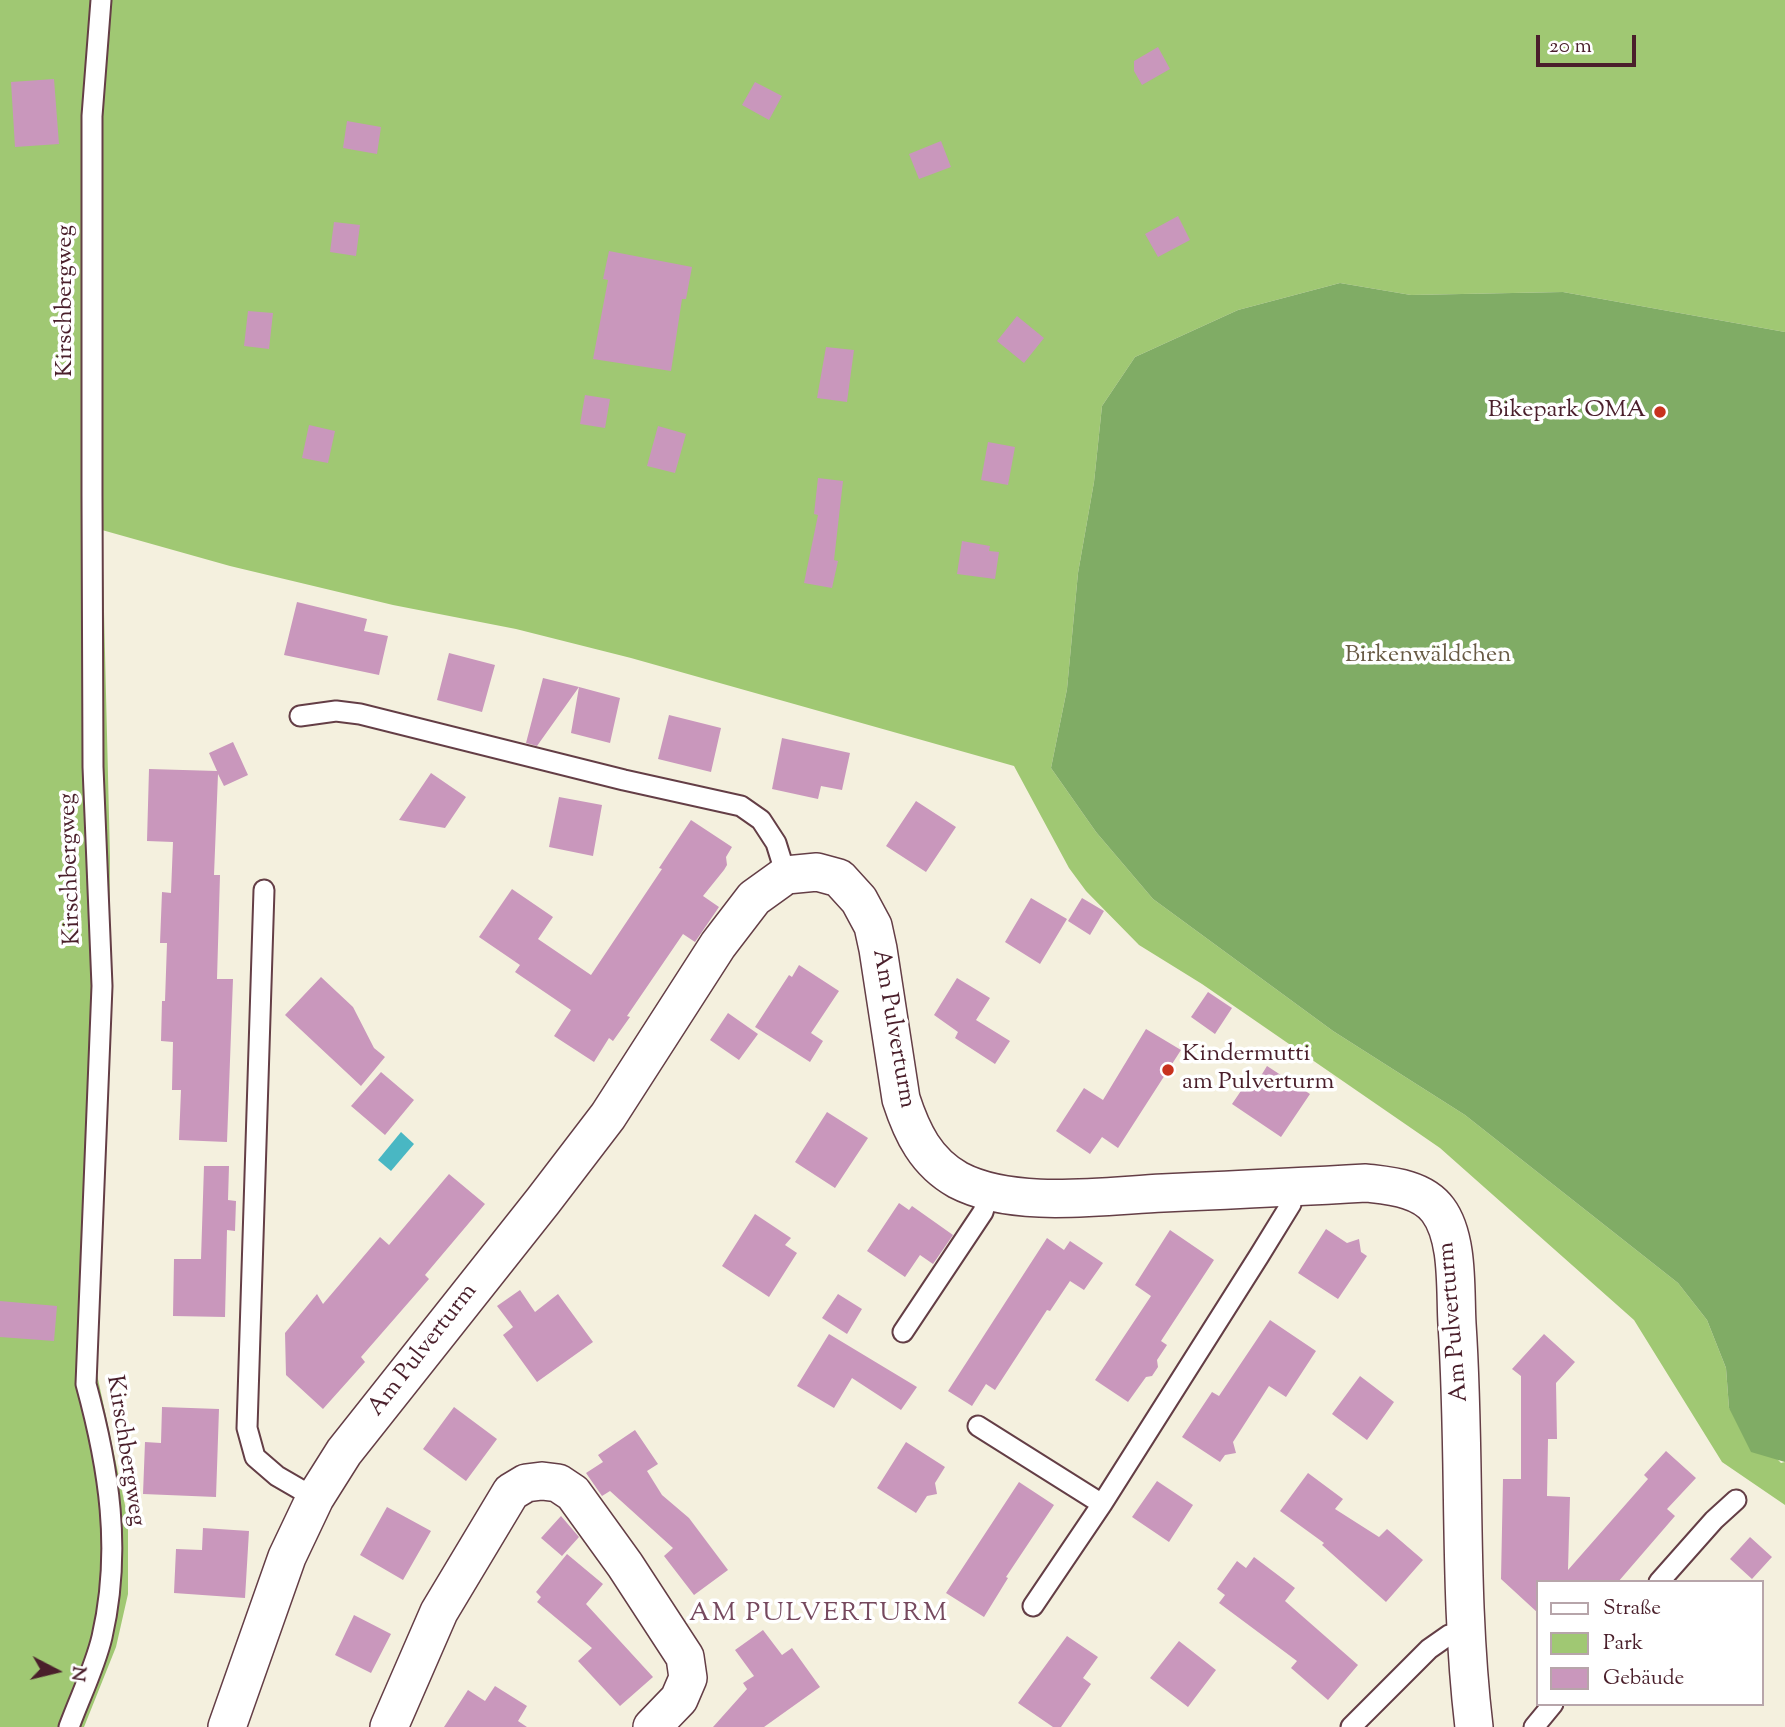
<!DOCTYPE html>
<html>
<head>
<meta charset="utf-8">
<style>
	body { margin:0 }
	#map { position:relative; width:1785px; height:1727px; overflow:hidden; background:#f4f0de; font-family:"Sorts Mill Goudy",serif }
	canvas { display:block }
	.legend { position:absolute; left:1536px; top:1580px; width:228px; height:126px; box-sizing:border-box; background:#fff; border:2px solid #b7a5aa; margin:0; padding:9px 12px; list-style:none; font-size:21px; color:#4a1f2b }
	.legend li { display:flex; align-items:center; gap:14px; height:35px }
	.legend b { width:35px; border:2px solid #b7a5aa }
	.north { position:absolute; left:21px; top:1636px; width:70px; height:70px; -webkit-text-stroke:5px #fff; paint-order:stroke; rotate:97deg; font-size:19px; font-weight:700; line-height:28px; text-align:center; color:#4a1f2b }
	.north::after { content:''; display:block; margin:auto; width:24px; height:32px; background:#4a1f2b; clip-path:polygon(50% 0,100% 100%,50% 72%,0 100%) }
	.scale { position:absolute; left:1536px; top:35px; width:100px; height:32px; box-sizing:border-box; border:4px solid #4a1f2b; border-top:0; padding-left:9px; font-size:21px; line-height:24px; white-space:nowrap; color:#4a1f2b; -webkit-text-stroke:5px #fff; paint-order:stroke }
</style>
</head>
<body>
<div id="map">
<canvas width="1785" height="1727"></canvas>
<ul class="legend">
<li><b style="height:9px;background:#fff"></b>Straße</li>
<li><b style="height:19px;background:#a0c873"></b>Park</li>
<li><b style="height:19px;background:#c997bc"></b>Gebäude</li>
</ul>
<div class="north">N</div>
<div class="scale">20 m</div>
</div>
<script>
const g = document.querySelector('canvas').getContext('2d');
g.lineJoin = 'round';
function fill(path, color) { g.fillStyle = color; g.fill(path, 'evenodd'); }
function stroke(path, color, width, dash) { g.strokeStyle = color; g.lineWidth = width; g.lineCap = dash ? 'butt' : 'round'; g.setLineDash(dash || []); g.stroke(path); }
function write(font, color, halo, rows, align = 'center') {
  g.font = font + ' "Sorts Mill Goudy",serif'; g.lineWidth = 7; g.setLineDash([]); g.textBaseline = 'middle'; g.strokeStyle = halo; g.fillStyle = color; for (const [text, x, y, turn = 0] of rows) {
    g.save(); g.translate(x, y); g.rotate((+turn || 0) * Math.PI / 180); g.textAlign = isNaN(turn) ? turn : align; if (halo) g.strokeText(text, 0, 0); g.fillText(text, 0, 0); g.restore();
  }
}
const green = new Path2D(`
	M0 0H1785V332L1563 292 1411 295 1340 283 1238 310 1135 357 1102 406 1094 482 1078 573 1067 689 1051 768 1096 832 1153 899 1333 1031 1465 1115 1678 1283 1707 1320 1726 1368 1729 1408 1781 1463 1785 1462V1505L1722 1462 1634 1320 1440 1148 1202 984 1139 945 1086 891 1069 868 1014 766 631 658 516 629 393 605 230 566 102 530 110 857 109 1024 104 1091V1198L95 1365 128 1519V1594L116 1647 84 1727H0Z`);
const forest = new Path2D(`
	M1340 283 1411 295 1563 292 1785 332V1462L1751 1452 1729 1408 1726 1368 1707 1320 1678 1283 1465 1115 1333 1031 1153 899 1096 832 1051 768 1067 689 1078 573 1094 482 1102 406 1135 357 1238 310Z`);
const water = new Path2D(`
	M401 1132 414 1144 391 1171 378 1160Z`);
const building = new Path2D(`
	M1158 47 1170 69 1142 85 1134 71V61Z
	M54 79 59 144 15 147 11 82Z
	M755 82 782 96 769 120 742 105Z
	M347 121 381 127 377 154 343 148Z
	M941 141 951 167 919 179 909 154Z
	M1178 216 1190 240 1158 257 1145 234Z
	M334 222 360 225 356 256 330 252Z
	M609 251 692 267 686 299H682L671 371 593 359 608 280 603 279Z
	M248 311 273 313 269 349 244 346Z
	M1017 316 1044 338 1024 363 997 341Z
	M826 347 854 350 847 402 817 398Z
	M585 395 610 399 605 428 580 424Z
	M309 425 335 431 328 463 302 458Z
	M658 426 686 434 675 473 647 466Z
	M988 442 1015 447 1008 485 981 480Z
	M818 478 843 481 834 560 838 561 832 588 804 583 818 515 814 514Z
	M962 541 990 546 989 551 999 552 995 579 957 574Z
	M297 602 367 619 364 631 388 636 379 675 284 655Z
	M449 653 495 665 482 712 437 700Z
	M543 678 579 687 537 746 526 743Z
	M579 687 620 698 610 743 571 733Z
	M669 715 721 728 711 772 658 759Z
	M782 738 850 753 842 790 821 786 818 799 772 789Z
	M233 742 248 775 224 786 218 774 214 875H220L217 979H233L227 1142 179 1140 181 1090H172L173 1042 161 1041 162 1001H165L167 943H160L162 892 171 893 173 842 147 841 149 769 217 771 209 753Z
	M431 773 466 797 445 828 399 820Z
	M559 797 602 805 593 856 549 847Z
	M916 801 956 827 926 872 886 846Z
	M691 820 732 847 726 857 727 865 724 870 703 896 719 907 695 942 683 934 627 1016 630 1017 613 1041 609 1038 594 1062 554 1036 571 1010 515 972 520 965 479 937 512 889 553 917 538 939 591 975 662 869 659 868Z
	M1031 898 1067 919 1040 964 1005 942Z
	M1082 898 1104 911 1090 935 1068 921Z
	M799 965 839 991 811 1033 823 1041 810 1062 755 1027 789 975 792 977Z
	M321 977 353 1007 374 1048 385 1057 361 1086 285 1015Z
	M957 978 990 998 976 1020 1010 1041 995 1064 955 1038 958 1032 934 1015Z
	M1208 992 1232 1008 1215 1034 1191 1017Z
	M728 1013 758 1034 739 1060 710 1040Z
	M1146 1029 1181 1050 1118 1148 1102 1137 1090 1154 1056 1131 1084 1088 1103 1100Z
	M1267 1066 1310 1094 1281 1137 1232 1104 1247 1082 1254 1087Z
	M381 1072 414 1100 385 1135 351 1106Z
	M827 1112 868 1138 835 1188 795 1162Z
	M204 1166H229L228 1200 236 1201 235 1231 227 1230 225 1317 173 1316 174 1259H201Z
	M449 1174 485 1204 425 1275 429 1279 361 1357 365 1362 323 1409 286 1375 285 1333 317 1294 323 1304 380 1237 389 1245Z
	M899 1203 909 1210 912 1206 953 1235 933 1264 920 1255 905 1277 867 1251Z
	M755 1214 791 1238 785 1245 797 1253 769 1297 722 1266Z
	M1326 1229 1347 1243 1359 1239 1361 1252 1367 1256 1338 1299 1298 1273Z
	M1170 1230 1214 1260 1161 1341 1167 1345 1157 1360 1158 1367 1152 1376 1146 1377 1128 1402 1095 1380 1151 1296 1135 1285Z
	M1047 1238 1064 1250 1070 1241 1103 1263 1084 1290 1070 1281 1050 1311 1047 1310 995 1390 986 1384 972 1406 948 1391Z
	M520 1290 535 1312 558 1294 593 1342 537 1382 503 1335 513 1327 497 1306Z
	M838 1294 862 1309 847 1334 822 1318Z
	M0 1301 57 1306 54 1341 0 1337Z
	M1270 1320 1316 1351 1286 1397 1269 1386 1233 1442 1236 1453 1225 1455 1220 1462 1182 1437 1212 1392 1219 1396Z
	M829 1334 917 1387 901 1410 852 1378 834 1408 797 1386Z
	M1544 1334 1575 1362 1556 1383 1557 1439H1548L1547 1496 1570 1497 1568 1570 1648 1479 1644 1475 1666 1451 1696 1478 1667 1509 1675 1516 1618 1582H1538V1613L1501 1579 1503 1479H1521V1376L1512 1369Z
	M1360 1376 1394 1402 1367 1440 1332 1414Z
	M162 1407 219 1409 216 1497 143 1494 145 1442 161 1443Z
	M454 1407 497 1439 466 1481 423 1449Z
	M635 1430 658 1464 647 1471 662 1495 689 1518 728 1570 694 1595 664 1556 673 1548 610 1491 602 1496 586 1473 603 1462 598 1455Z
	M906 1442 945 1467 935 1483 937 1494 927 1496 916 1513 877 1488Z
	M1308 1473 1343 1499 1335 1509 1379 1537 1387 1529 1423 1560 1386 1602 1322 1545 1324 1543 1280 1511Z
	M1157 1481 1193 1505 1169 1542 1132 1517Z
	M1019 1482 1054 1505 1006 1577 1008 1578 984 1617 946 1593Z
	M387 1507 431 1531 403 1580 360 1555Z
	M561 1516 579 1537 562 1556 541 1538Z
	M203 1528 249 1531 245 1598 174 1593 176 1549 202 1550Z
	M1750 1537 1772 1557 1752 1579 1730 1559Z
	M567 1554 603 1584 586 1604 653 1677 620 1706 578 1661 592 1648 537 1602 541 1597 536 1592Z
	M1254 1557 1295 1588 1285 1601 1358 1665 1328 1700 1291 1668 1297 1661 1219 1603 1225 1595 1217 1589 1237 1561 1246 1568Z
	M354 1615 391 1634 371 1673 335 1655Z
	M763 1630 782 1655 792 1648 820 1687 764 1727H713L747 1689 743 1683 754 1676 735 1650Z
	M1067 1636 1098 1657 1083 1678 1091 1684 1061 1727H1053L1018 1703Z
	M1179 1641 1216 1670 1188 1707 1150 1678Z
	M495 1686 527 1706 518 1721 527 1727H444L468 1690 485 1701Z`);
const lane = new Path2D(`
	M300 716 336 711 360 714 624 780 741 806 761 820 776 843 786 875
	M264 890 247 1428 255 1457 277 1476 315 1498
	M903 1332 983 1212 989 1193
	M978 1426 1102 1504
	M1659 1582 1714 1520 1736 1500
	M1033 1606 1102 1504 1259 1256 1291 1204 1289 1187
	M69 1727C80 1697 95 1667 102 1637 122 1550 109 1468 86 1384L102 986 93 767 92 496V116L101 0
	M1351 1727 1429 1649 1449 1635 1467 1631
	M1534 1727 1553 1704`);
const street = new Path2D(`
	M227 1727 287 1557 315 1498 344 1452 543 1201 608 1116 718 945 754 898 786 875 817 872 839 878 859 900 873 926 878 949 901 1099C912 1133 926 1162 958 1180 1013 1209 1102 1196 1163 1193 1231 1190 1298 1187 1366 1183 1390 1186 1422 1188 1438 1210 1459 1238 1455 1290 1457 1324 1466 1458 1458 1594 1474 1727
	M389 1727 439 1612 511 1492 526 1483 542 1481 558 1483 573 1493 625 1565 685 1657 688 1678 679 1699 652 1727`);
const markers = [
	[1660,412,7,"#c8321e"],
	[1168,1070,7,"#c8321e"]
];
const streetNames = [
	["Kirschbergweg",67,301,-90],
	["Kirschbergweg",72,869,-92],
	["Am Pulverturm",892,1029,80],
	["Am Pulverturm",1455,1322,-95],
	["Am Pulverturm",424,1351,-52],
	["Kirschbergweg",124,1451,81]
];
const poiNames = [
	["Bikepark OMA",1646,412],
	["Kindermutti",1182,1056,"left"],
	["am Pulverturm",1182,1084,"left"]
];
const parkNames = [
	["Birkenwäldchen",1428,657]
];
const neighbourhoodNames = [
	["AM PULVERTURM",819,1616]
];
fill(green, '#a0c873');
fill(forest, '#80ac65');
fill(water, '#49b7c3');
fill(building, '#c997bc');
stroke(lane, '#643e46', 23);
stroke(street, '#643e46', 40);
stroke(lane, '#fff', 19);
stroke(street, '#fff', 37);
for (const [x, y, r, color] of markers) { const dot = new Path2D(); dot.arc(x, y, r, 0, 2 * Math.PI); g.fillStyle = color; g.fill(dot); stroke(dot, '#fff', 2.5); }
write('24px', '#4a1f2b', '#fff', streetNames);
write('24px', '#4a1f2b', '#fff', poiNames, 'right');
write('24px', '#685a44', '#fff', parkNames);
g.letterSpacing = '2px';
write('26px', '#76495e', '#fff', neighbourhoodNames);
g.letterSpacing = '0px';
</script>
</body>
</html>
